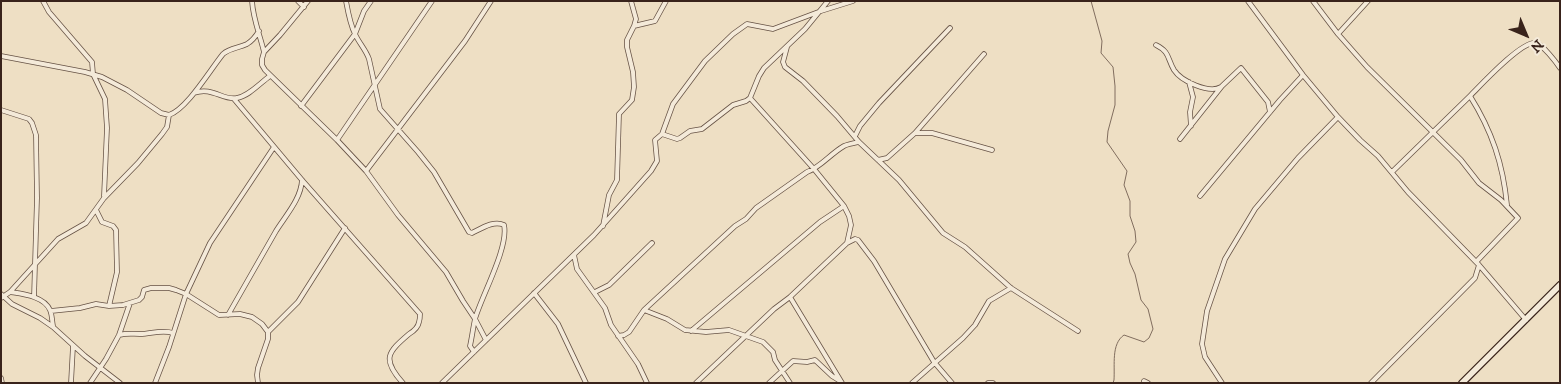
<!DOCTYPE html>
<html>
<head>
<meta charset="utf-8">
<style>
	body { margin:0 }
	#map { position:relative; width:1561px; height:384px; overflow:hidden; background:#eedfc4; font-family:"IM FELL DW Pica",serif }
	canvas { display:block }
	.frame { position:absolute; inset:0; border:2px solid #39231b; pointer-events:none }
	.north { position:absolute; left:1501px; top:10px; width:50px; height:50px; -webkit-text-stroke:4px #f4ead9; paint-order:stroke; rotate:135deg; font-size:14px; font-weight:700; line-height:20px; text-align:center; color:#39231b }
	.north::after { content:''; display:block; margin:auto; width:18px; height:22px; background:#39231b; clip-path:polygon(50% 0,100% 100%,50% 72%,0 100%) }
</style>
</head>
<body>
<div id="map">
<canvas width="1561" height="384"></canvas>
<div class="frame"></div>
<div class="north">N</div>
</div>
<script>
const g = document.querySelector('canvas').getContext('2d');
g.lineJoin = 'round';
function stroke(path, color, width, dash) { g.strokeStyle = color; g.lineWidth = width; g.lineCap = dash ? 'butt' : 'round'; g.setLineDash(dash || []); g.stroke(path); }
const stream = new Path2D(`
	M1091 1 1102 41 1101 53 1113 67 1115 86V105L1108 131 1107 142 1127 171 1124 185 1130 201V216L1135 231 1136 242 1128 254 1130 263 1135 274 1141 300 1148 309 1153 329 1149 338 1144 342 1124 335C1111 344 1115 365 1114 380L1113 383`);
const minor = new Path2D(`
	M43 1 49 12 92 62 93 74 105 99 107 128 104 196
	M252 1C253 19 260 35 264 52
	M298 1 304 7
	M308 1 280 35 264 52 262 59V65L265 70 337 140 366 171 398 215 446 272 463 301 475 319 486 340
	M346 1C348 12 350 24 355 34 359 43 366 50 369 59L380 109 418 152 434 172 469 232 472 233C482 228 494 220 504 225 509 247 482 295 475 319 473 328 472 337 470 346L474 352
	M1248 1 1303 75 1338 117 1360 140 1378 156 1408 192 1479 265 1526 320
	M1313 1 1338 34
	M1368 1 1338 34 1367 67 1461 160 1479 183 1501 200 1518 218 1476 262
	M634 26 655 21 666 1
	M1156 45C1170 52 1167 58 1174 70 1181 81 1209 94 1221 87
	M787 47 783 62 785 67 803 81 837 116 859 142 899 180 943 233 965 247 1011 288 1078 331
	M1 56 85 72 102 77 127 90 161 113 169 115C187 109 210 70 223 54 230 48 239 48 247 44 252 41 256 36 259 31
	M1189 82 1193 97 1190 112 1191 126
	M194 93C212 86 223 101 237 98 249 96 260 83 270 76
	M750 98 814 169 844 206 849 216 851 225 847 243
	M234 99 302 180 420 314C420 316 420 319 419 322 418 328 414 331 409 334 388 352 381 359 403 383
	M301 106 355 34 364 11 371 1
	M1 110 29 119 32 123 36 135 37 198 34 297
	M915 133H932L992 150
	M662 134 677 139 680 138 690 131 702 129 733 105 746 101 750 98 759 76 764 68 805 29 828 1
	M855 136 860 126 879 103 950 28
	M1180 139 1222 86 1241 68 1268 102 1270 112
	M337 140 432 1
	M878 160 887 158 915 133 984 54
	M366 171 465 41 491 1
	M1392 172 1470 96
	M1200 196 1280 100 1303 75
	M1507 205C1503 164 1492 131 1470 96 1480 86 1522 40 1536 43 1543 45 1556 62 1560 68
	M96 210 102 222 113 226 116 230 117 272 109 306
	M603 226 609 195 617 180 619 114 632 100 634 87 633 72 627 47V40L634 26 636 19 631 1
	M574 255 577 269 605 308 611 325 638 364 647 383
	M10 292C22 294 44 296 50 310 52 314 52 321 53 326
	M595 292 609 285 652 243
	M534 293 558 324 586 383
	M1 294 12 304 40 318 53 327 85 356 120 383
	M790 297 842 383
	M1 298 10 292 58 239 86 223 104 198 138 163 162 134 167 127 169 115
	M644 310 667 319 685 330 706 332 729 330 763 342 773 352 775 360 790 383
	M51 311 80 308 96 304 109 306 123 305 139 300 142 297 144 290 151 288H169L176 290 186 294 219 315 240 314 252 317 262 324 268 332V339L258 368 257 375 258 383
	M228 315C244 287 260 259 276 231 286 215 301 199 302 180
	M691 331 820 222 844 206
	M268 332 298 302 345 228
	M119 335C127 333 132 334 140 334 151 334 162 329 173 333
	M618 336 624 335 629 332 644 310 735 226 746 219 756 208 807 172C821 167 830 154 844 146 848 144 854 143 859 142
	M1 378 2 383
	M1144 381 1148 383
	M71 383 73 346
	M90 383 106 359 119 335 130 303
	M155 383 169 347 186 294 210 243 274 147
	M442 383 594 235 651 171 657 161 655 140 662 134 673 104 705 61 733 34 747 24 773 29 821 11 853 1
	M696 383 774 309 790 297 847 243 855 239 858 240 874 261 934 362 952 383
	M769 383 793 361 807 362 815 360 832 376 840 381
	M912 383 963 338 975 325 989 301 1011 288
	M988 383H993
	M1222 383 1205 357 1202 344 1207 311 1225 259 1255 209 1298 158 1338 117
	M1371 383 1475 278 1479 265`);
const secondary = new Path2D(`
	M1462 383 1560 285`);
stroke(stream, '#806d5e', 1);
stroke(minor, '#665245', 5.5);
stroke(secondary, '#39231b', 8);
stroke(minor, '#f4ead9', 4);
stroke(secondary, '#f4ead9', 5.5);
</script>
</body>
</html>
